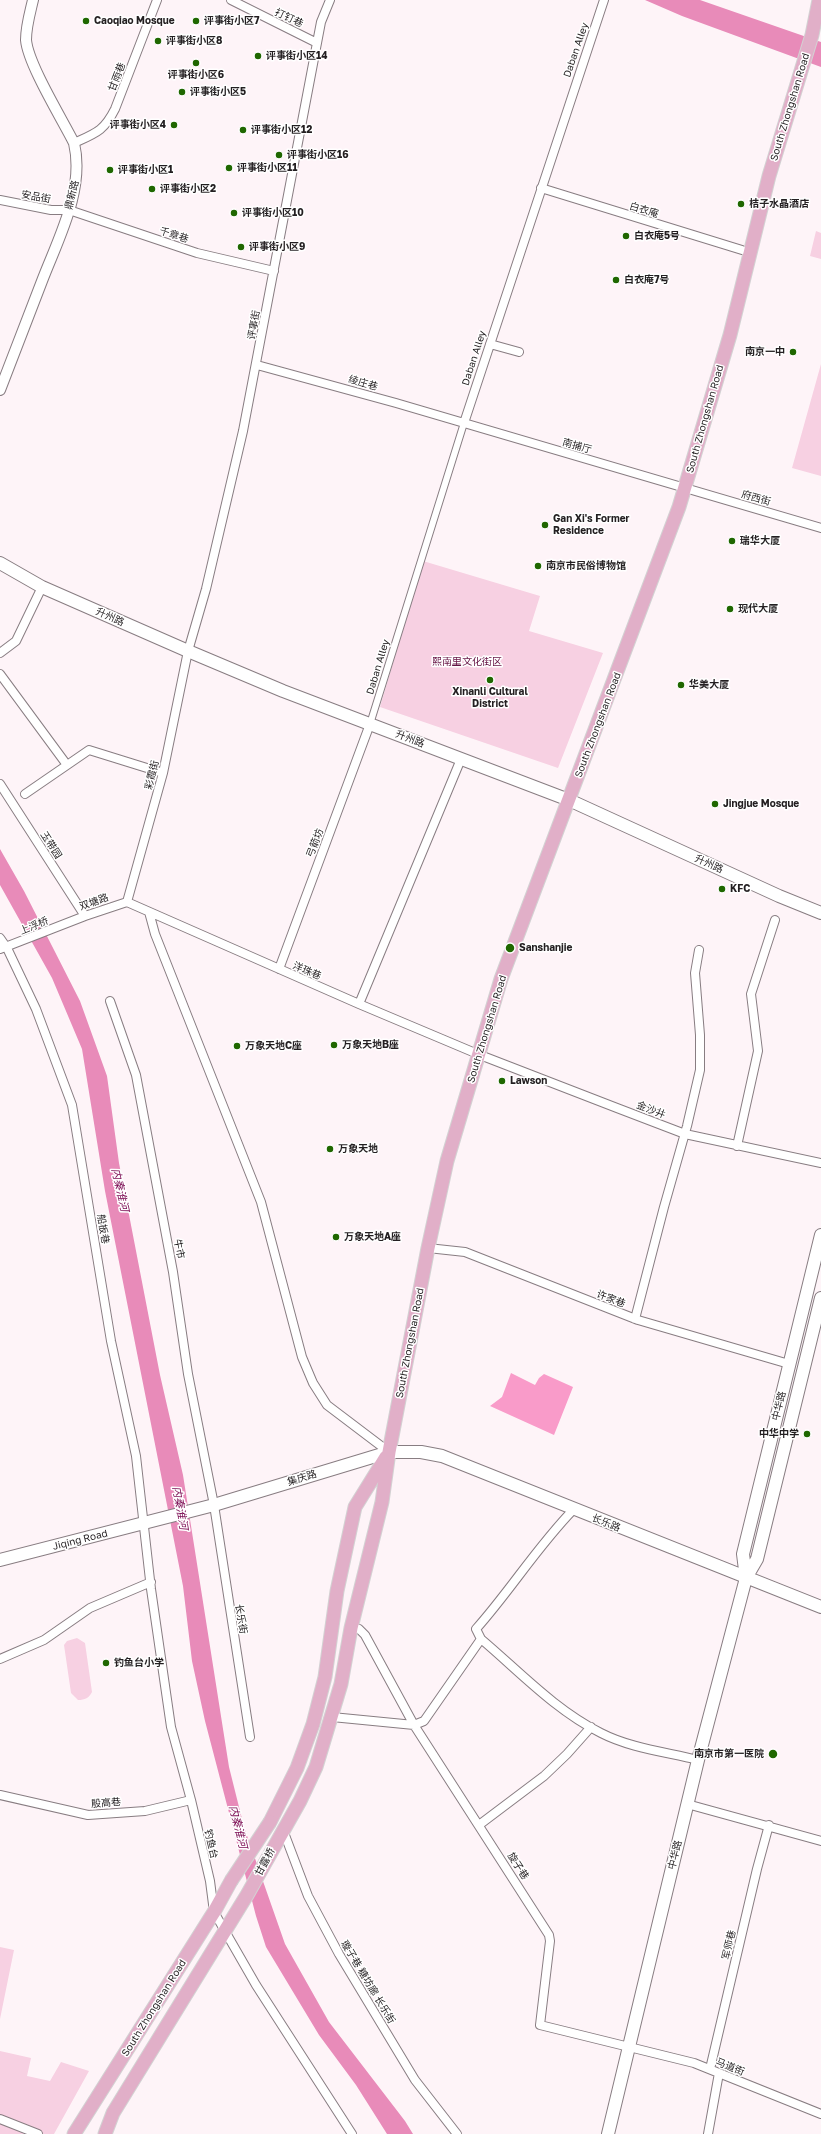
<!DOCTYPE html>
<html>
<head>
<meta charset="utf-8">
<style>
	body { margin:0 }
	canvas { display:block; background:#fef4f8 }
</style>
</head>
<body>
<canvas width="821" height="2134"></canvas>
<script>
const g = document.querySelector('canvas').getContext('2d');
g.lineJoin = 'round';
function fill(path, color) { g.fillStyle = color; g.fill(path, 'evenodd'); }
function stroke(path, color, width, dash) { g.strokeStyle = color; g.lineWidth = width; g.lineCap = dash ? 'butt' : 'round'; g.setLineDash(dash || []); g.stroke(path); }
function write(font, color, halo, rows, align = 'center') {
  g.font = font + ' "Golos Text","Noto Sans SC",sans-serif'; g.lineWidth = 3; g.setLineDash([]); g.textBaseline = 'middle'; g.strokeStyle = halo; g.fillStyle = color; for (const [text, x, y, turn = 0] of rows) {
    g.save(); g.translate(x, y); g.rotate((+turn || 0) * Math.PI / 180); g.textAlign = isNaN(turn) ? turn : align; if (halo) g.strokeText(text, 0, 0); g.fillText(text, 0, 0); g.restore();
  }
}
const green = new Path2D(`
	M816 231 821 233V259L810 256Z
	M821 364V476L792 468Z
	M423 561 540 596 529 631 603 653 558 768 380 707Z
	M77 1638 85 1643 92 1692C89 1698 85 1700 78 1700L71 1693 64 1645 67 1641Z
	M0 1947 14 1950 0 2019Z
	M0 2051 31 2058 27 2076 50 2081 61 2062 89 2071 54 2134H0Z`);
const forest = new Path2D(`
	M511 1373 535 1385 539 1378 544 1374 573 1387 554 1435 490 1406 502 1397Z`);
const water = new Path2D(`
	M645 0H700L821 42V67L682 16Z
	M0 849 24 891 80 1001 107 1076 119 1163 160 1375 183 1475 229 1767 244 1827 285 1944 329 2022 405 2121 413 2134H387L356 2085 319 2035 266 1947 256 1916 205 1721 192 1661 183 1586 105 1191 82 1049 52 978 0 885Z`);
const pedestrian = new Path2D(`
	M370 724 464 423`);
const minor = new Path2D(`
	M231 0 317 43
	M74 143C96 133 104 131 115 109L157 0
	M541 188 742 250
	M0 200 51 210H69L197 253 274 271
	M490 344 519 352
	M257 365 396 403 821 528
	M464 423 604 0
	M0 653 16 641 42 587
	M0 674 67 765
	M0 784 85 916
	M25 794 89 750 163 773
	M127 902 163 773 188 651 206 589 243 431 321 22 330 0
	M127 902 359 1004 480 1055 617 1108 685 1134 821 1163
	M149 912 155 934 261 1202 302 1357 313 1383 327 1405 389 1452
	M0 938 7 948 36 1009 72 1105 111 1341 136 1456 151 1589 171 1727 191 1800 210 1881 214 1912 256 1985 352 2134
	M0 949 85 916 127 902
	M279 969 370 724
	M110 1001 136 1075 173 1272 188 1374 214 1505 250 1737
	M359 1004 461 759
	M737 1146 758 1051 751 994 775 920
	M428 1248 465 1252 638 1320 789 1364
	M635 1319 664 1207 687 1126 700 1070V1035L695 973 699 950
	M351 1628 359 1629 365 1635 414 1725 424 1721 481 1639C519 1671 555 1710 601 1733 630 1748 666 1752 698 1760
	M481 1639 476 1629C510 1591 537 1547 573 1510
	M0 1659 44 1640 90 1608 151 1582
	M332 1717 414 1725 549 1935 550 1941 540 2025 694 2063 821 2114
	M0 1795 88 1815 145 1811 191 1800
	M687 1804 821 1841
	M479 1825 544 1776 567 1754 591 1727
	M283 1830 308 1896 339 1954 415 2080 457 2134
	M710 2069 757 1869 769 1825
	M0 2119 38 2134
	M708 2134 719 2073`);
const tertiary = new Path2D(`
	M0 390C14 354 28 318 42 281 58 239 85 190 74 143 62 119 28 64 26 40 26 26 30 13 33 0`);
const secondary = new Path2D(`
	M0 563 42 587 188 651 283 691 569 800 779 896 821 913
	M0 1560 214 1505 389 1452H421L442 1456 821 1607
	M746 1578 743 1554 821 1235
	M608 2134 698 1760 746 1578 757 1559 821 1298`);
const primary = new Path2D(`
	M270 1822 297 1768 313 1724 325 1677 337 1591 355 1507 386 1457
	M74 2134 214 1912 231 1881
	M105 2134 113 2113 247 1895 300 1801 316 1767 341 1684 351 1628 382 1502 389 1452 428 1248 447 1161 501 979 679 507 730 335 769 176 812 35 819 0`);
const primaryBridge = new Path2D(`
	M231 1881 270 1822`);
const markers = [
	[86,21,4,"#1f6700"],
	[196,21,4,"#1f6700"],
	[158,41,4,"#1f6700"],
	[258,56,4,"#1f6700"],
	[196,63,4,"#1f6700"],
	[182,92,4,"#1f6700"],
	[174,125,4,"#1f6700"],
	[243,130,4,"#1f6700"],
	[279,155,4,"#1f6700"],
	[229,168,4,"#1f6700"],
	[110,170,4,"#1f6700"],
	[152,189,4,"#1f6700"],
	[741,204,4,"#1f6700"],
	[234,213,4,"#1f6700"],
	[626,236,4,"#1f6700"],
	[241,247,4,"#1f6700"],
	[616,280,4,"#1f6700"],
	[793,352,4,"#1f6700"],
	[545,525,4,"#1f6700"],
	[732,541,4,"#1f6700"],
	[538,566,4,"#1f6700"],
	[730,609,4,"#1f6700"],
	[490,680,4,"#1f6700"],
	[681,685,4,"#1f6700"],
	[715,804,4,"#1f6700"],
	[722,889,4,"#1f6700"],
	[510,948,5,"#1f6700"],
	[334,1045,4,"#1f6700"],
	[237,1046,4,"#1f6700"],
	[502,1081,4,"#1f6700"],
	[330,1149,4,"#1f6700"],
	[336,1237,4,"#1f6700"],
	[807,1434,4,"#1f6700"],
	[106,1663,4,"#1f6700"],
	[773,1754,5,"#1f6700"]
];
const streetNames = [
	["打钉巷",289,18,25],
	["Daban Alley",576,50,-71],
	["甘雨巷",117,77,-69],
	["South Zhongshan Road",790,107,-73],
	["鼎新路",72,195,-76],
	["安品街",36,197,10],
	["白衣庵",644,210,17],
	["千章巷",174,235,18],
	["评事街",254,325,-80],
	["Daban Alley",474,358,-72],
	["绫庄巷",363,383,16],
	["South Zhongshan Road",705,419,-74],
	["南捕厅",577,446,16],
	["府西街",756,498,16],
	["升州路",110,617,24],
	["Daban Alley",378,667,-73],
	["South Zhongshan Road",598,725,-69],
	["升州路",410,739,21],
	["彩霞街",152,775,-76],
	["弓箭坊",315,843,-69],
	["玉带园",51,845,57],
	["升州路",709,864,24],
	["双塘路",94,902,-19],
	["上浮桥",34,926,-22],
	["洋珠巷",307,971,23],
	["South Zhongshan Road",487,1029,-73],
	["金沙井",651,1110,21],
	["船板巷",103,1229,81],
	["牛市",179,1249,79],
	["许家巷",611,1299,21],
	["South Zhongshan Road",410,1343,-79],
	["中华路",779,1406,-76],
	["集庆路",302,1478,-17],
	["长乐路",606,1523,22],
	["Jiqing Road",80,1540,-14],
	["长乐街",241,1619,81],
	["殷高巷",106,1803,-4],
	["钓鱼台",211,1844,77],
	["中华路",675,1855,-76],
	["甘露桥",265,1862,-62],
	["旋子巷",518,1866,57],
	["军师巷",729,1945,-77],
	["璇子巷 糖坊廊 长乐街",368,1982,59],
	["South Zhongshan Road",154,2008,-58],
	["马道街",730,2067,22]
];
const poiNames = [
	["Caoqiao Mosque",94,21],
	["评事街小区7",204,21],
	["评事街小区8",166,41],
	["评事街小区14",266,56],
	["评事街小区6",196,75,"center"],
	["评事街小区5",190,92],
	["评事街小区4",166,125,"right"],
	["评事街小区12",251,130],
	["评事街小区16",287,155],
	["评事街小区11",237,168],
	["评事街小区1",118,170],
	["评事街小区2",160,189],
	["桔子水晶酒店",749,204],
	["评事街小区10",242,213],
	["白衣庵5号",634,236],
	["评事街小区9",249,247],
	["白衣庵7号",624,280],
	["南京一中",785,352,"right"],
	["Gan Xi's Former",553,519],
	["Residence",553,531],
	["瑞华大厦",740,541],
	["南京市民俗博物馆",546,566],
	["现代大厦",738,609],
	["华美大厦",689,685],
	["Xinanli Cultural",490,692,"center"],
	["District",490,704,"center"],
	["Jingjue Mosque",723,804],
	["KFC",730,889],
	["Sanshanjie",519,948],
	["万象天地B座",342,1045],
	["万象天地C座",245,1046],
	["Lawson",510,1081],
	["万象天地",338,1149],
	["万象天地A座",344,1237],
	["中华中学",799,1434,"right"],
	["钓鱼台小学",114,1663],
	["南京市第一医院",764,1754,"right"]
];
const parkNames = [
	["熙南里文化街区",467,662]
];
const waterNames = [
	["内秦淮河",120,1190,77],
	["内秦淮河",180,1508,80],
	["内秦淮河",238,1827,76]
];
fill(green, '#f7d0e2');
fill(forest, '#f99bc9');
fill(water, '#e88bb9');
stroke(pedestrian, '#887d82', 8);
stroke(minor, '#887d82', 10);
stroke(tertiary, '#887d82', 12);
stroke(secondary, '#887d82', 14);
stroke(primary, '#d3d2d3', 15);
stroke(pedestrian, '#fff', 6);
stroke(minor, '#fff', 8);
stroke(tertiary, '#fff', 10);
stroke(secondary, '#fff', 12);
stroke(primary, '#e1afc8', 13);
stroke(primaryBridge, '#d3d2d3', 15, []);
stroke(primaryBridge, '#e1afc8', 13);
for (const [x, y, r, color] of markers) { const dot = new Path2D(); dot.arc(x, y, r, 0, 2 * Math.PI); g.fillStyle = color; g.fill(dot); stroke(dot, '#fff', 1.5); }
write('10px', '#231f21', '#fff', streetNames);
write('bold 10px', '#231f21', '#fff', poiNames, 'left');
write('10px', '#651344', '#fff', parkNames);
write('italic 11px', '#7b0a52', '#fff', waterNames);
</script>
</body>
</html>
